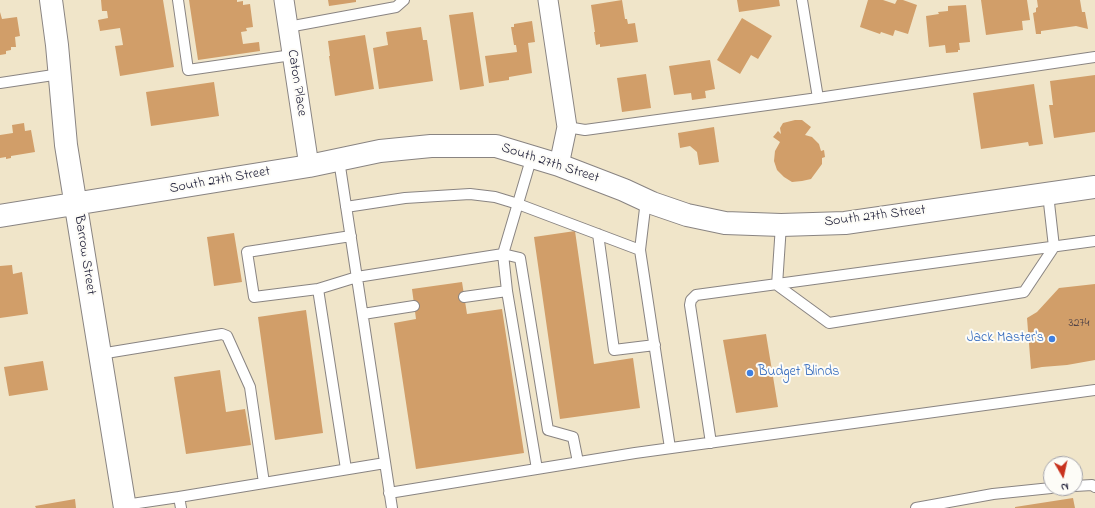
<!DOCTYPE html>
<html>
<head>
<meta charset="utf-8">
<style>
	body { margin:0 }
	#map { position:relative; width:1095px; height:508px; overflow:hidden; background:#f0e5c9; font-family:"Indie Flower",sans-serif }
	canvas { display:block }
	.north { position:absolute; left:1043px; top:456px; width:40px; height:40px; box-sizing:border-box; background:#fdfcf7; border:1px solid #a5a5ac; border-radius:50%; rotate:171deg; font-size:11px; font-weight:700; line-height:16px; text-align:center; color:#22223b }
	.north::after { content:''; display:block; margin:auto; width:14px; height:18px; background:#c8321e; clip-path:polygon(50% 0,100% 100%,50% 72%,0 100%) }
</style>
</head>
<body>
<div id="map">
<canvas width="1095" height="508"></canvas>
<div class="north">N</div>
</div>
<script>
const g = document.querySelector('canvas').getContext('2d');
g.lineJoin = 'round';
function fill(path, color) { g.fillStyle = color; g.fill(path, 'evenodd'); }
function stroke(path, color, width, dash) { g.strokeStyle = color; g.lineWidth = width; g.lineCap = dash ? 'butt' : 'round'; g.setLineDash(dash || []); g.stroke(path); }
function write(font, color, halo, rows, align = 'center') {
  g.font = font + ' "Indie Flower",sans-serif'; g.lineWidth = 4; g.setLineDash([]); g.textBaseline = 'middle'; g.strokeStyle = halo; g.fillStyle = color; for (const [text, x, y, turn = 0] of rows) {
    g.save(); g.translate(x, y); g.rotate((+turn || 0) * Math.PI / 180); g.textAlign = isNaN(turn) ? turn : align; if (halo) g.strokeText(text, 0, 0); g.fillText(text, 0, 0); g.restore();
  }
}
const building = new Path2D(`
	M101 0H163L174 67 120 76 115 46 123 45 120 28 100 31 98 20 108 18 107 11H102Z
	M189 0H237V2L243 1V5L250 4 253 27 246 28 247 31 241 32 243 44 259 42 260 51 198 60Z
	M328 0H356V2L329 6Z
	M622 0 625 19H627L628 24 635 23 638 42 600 47V44L596 45 594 32H595L591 5Z
	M737 0H779L780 6 739 12Z
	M868 0H883L895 4 897 0H903L917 5 908 34 895 30 893 36 881 32 880 34 860 27Z
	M981 0H1027L1030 20 1022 21 1023 30 986 35Z
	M1037 0H1080L1082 12H1085L1088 29 1076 26 1041 31V34H1036L1033 13 1036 12V8L1038 7Z
	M966 5 970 42 959 43 960 50H958V52L946 53 945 45 929 47 926 16 939 14 938 12 948 11V6Z
	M0 12 2 19 17 17 20 36 15 37 16 47H11V50L6 51V54L0 55Z
	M473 12 484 86 460 90 449 15Z
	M742 18 772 36 758 59 751 55 740 74 717 60Z
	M532 21 535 42 528 43 532 73 509 77V80L489 83 485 56 517 52 516 45H514L511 27H514V24Z
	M421 27 423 40H427L433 81 379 89 373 48 388 45 386 32Z
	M365 35 374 89 335 96 329 56H330L328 41Z
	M710 60 715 89 705 91 706 98 692 100 691 93 674 95 669 66Z
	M646 74 651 108 622 112 617 78Z
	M1095 75V132L1054 138 1049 105H1053L1050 81Z
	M214 82 219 116 151 126 146 92Z
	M1034 84 1043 144 1029 146 1028 142 981 149 973 93Z
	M795 120H802L811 127 805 135 812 137 819 144 821 151 824 150 825 157 822 158V164L811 179 802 181 792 182 784 177 777 170 774 161 775 151 780 142 773 137 778 131 781 134 780 128 783 123Z
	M24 123 25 131 31 130 35 152 11 156V158L6 159V157L0 158V135L13 133 12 125Z
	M714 127 719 162 699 165 697 152 690 146 680 148 678 133Z
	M575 231 594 364 633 358 640 408 560 419 534 237Z
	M234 233 242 282 214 286 207 237Z
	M12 265 13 274 22 272 28 314 0 318V266Z
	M462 282 467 314 502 309 524 453 416 469 394 323 416 319 412 289Z
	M1095 284V360L1067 365 1042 367 1031 369 1027 318 1037 312 1059 288Z
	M306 310 323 433 275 440 258 317Z
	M766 334 778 407 736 413 723 340Z
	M43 361 48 390 9 396 4 367Z
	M220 370 226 412 245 409 251 445 186 454 174 377Z
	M1073 498 1075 508H1015V507Z
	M75 499 76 508H36L35 506Z`);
const lane = new Path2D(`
	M178 0 188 70 292 55
	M802 0 818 98
	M288 27 396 7 404 0
	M0 83 60 74
	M567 127 585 130 818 98 1095 57
	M339 160 392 508
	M346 207 405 198 470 194 495 197 518 204 640 250 670 448
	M781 225 777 285 829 323 1024 292 1054 247 1048 194
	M598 234 614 350 655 345
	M351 236 247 252 254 297 318 289 357 277 503 254 532 156
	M640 250 646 200
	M318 289 346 469
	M507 291 537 469
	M464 297 507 291 503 254 520 258 548 430 573 437 578 462
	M363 314 414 306
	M100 354 222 334 227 336 250 387 264 483
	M711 443 690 305 691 300 696 295 1095 241
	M1075 486 1092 485 1095 487
	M389 493 635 453 1095 390
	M125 505 179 497
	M181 508 179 497 385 463
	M916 508 993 494 1051 488`);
const street = new Path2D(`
	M284 0 309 166
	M548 0 567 127 559 165`);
const secondary = new Path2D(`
	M51 0 57 45 66 145 125 508
	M0 216 309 166 380 151 431 146H496L559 165 624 190 652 203 687 215 725 223 781 225 845 223 1095 187`);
const markers = [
	[1052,339,4,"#3f7fe0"],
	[750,373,4,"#3f7fe0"]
];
const numberNames = [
	["3274",1079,324]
];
const streetNames = [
	["Caton Place",296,83,81],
	["South 27th Street",550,164,18],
	["South 27th Street",220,181,-10],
	["South 27th Street",875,217,-7],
	["Barrow Street",84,255,81]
];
const shopNames = [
	["Jack Master's",1044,339],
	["Budget Blinds",758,373,"left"]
];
fill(building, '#d19e69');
stroke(lane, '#898482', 12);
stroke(street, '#898482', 21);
stroke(secondary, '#898482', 24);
stroke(lane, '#fff', 10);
stroke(street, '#fff', 19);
stroke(secondary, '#fff', 22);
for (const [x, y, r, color] of markers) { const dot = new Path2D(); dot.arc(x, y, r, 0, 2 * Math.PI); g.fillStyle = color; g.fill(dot); stroke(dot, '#fdfcf7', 1.5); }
write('12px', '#4e4146', null, numberNames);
write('14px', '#22223b', '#fdfcf7', streetNames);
write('14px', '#366cbe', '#fdfcf7', shopNames, 'right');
</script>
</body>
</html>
